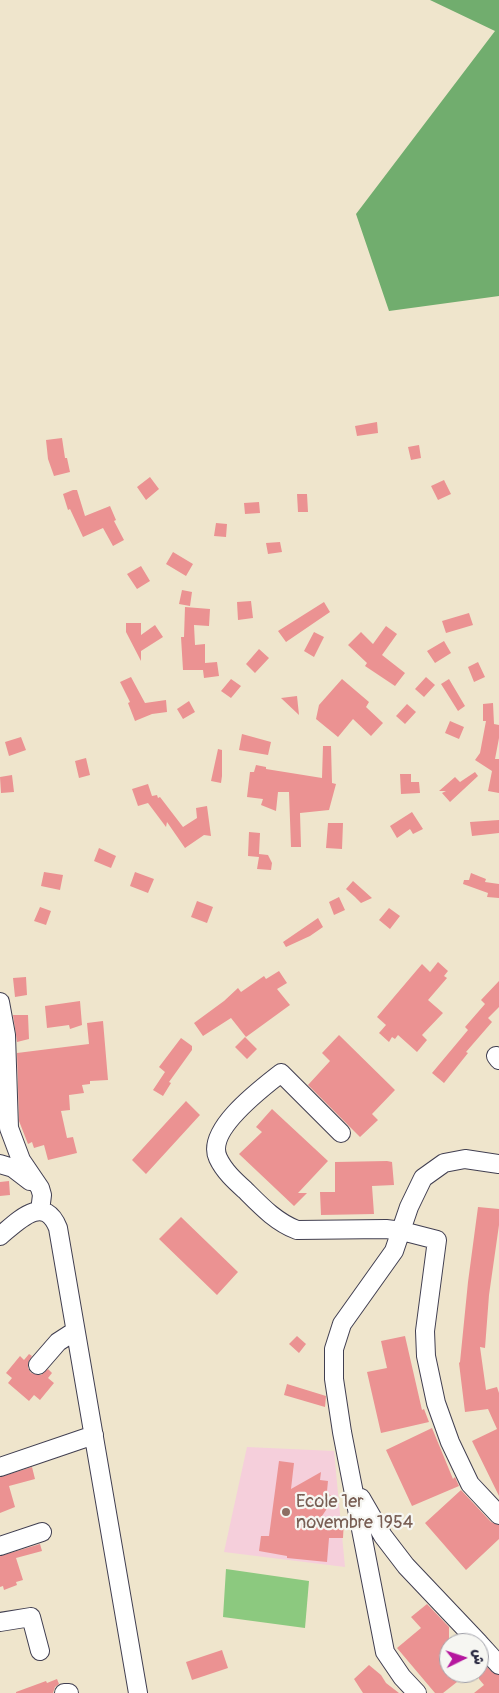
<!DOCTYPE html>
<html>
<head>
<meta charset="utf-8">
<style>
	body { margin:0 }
	#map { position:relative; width:499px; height:1693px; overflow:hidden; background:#efe5cc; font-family:Pangolin,"Playpen Sans Arabic",sans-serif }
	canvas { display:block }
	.north { position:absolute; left:439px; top:1633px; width:50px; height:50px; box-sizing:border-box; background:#f6f6f2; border:1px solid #a1a1a9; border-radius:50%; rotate:86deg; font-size:14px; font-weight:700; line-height:20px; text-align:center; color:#22223b }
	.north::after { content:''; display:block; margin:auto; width:18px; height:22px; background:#b5179e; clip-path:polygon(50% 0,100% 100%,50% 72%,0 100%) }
</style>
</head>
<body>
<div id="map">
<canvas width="499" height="1693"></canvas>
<div class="north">ش</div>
</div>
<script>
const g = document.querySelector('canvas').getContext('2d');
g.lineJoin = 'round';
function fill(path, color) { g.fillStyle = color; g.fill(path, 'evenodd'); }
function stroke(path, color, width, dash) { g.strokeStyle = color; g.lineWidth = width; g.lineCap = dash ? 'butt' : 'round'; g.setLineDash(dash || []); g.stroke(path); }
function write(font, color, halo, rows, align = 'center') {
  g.font = font + ' Pangolin,sans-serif'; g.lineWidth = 4.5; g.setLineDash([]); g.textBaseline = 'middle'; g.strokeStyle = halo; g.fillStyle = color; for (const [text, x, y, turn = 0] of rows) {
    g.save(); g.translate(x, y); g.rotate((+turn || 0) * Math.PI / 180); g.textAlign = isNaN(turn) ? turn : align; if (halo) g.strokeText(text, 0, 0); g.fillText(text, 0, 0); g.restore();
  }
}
const built = new Path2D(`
	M247 1447 334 1451 345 1567 224 1552Z`);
const green = new Path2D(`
	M226 1569 309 1581 305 1628 223 1617Z`);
const forest = new Path2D(`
	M430 0H499V296L389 311 356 214 495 31Z`);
const building = new Path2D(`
	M377 422 378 433 357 436 355 426Z
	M62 438 65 458H67L70 472 54 476 48 459 46 440Z
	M419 445 421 458 411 460 408 447Z
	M150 477 159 489 146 500 137 487Z
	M444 480 451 494 438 500 431 486Z
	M73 490H77L85 516 110 506 116 520 114 521 124 540 113 546 103 528 83 537 70 509 68 510 63 494Z
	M297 494H307L308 512H298Z
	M259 502 260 513 245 514 244 503Z
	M216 523 227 524 226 537 214 536Z
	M280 542 282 552 268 554 266 543Z
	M173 552 193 564 186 576 166 564Z
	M141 566 150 581 137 589 127 574Z
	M182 590 192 592 190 606 179 604Z
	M251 601 253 618 238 620 237 602Z
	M324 602 330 612 286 642 278 631Z
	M185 607 210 609 209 626 194 625 195 645 205 644V663L217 662 219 676 204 678 203 670H183L181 637H184Z
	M469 613 473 625 446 633 442 621Z
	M126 623H141V635L155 625 163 637 141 651V661L126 632Z
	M386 626 397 634 382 655 405 673 395 686 365 666 367 663 348 645 361 632 373 644Z
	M314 632 324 637 314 657 304 651Z
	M444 641 451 653 435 663 427 651Z
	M259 649 269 658 255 673 246 664Z
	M478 662 485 677 474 682 468 667Z
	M131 677 145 703 166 700 167 712 152 714 135 721 128 703 130 702 120 682Z
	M426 677 435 685 424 697 415 689Z
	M231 679 241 686 231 698 221 691Z
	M342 679 369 702 366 707 383 723 371 736 353 719 338 737 316 719 319 705Z
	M449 679 465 706 458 711 441 684Z
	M297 696 299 715 281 698Z
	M189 701 195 712 183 719 177 709Z
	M493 703 494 724 499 725V738L495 759H499V793L488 791 492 771 475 760 480 753 486 721H483V704Z
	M407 704 416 712 405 724 396 716Z
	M450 721 464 727 459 739 445 733Z
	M242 734 271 742 268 755 239 750Z
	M21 737 26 750 9 756 5 742Z
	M323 746H331L332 783 336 784 329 810 300 813 301 847H291L289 792H278L276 811 261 805 263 799 247 797 250 772H254L256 765 266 767V769L322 778Z
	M218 749 222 750V776L221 783 211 781Z
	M86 758 90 775 79 778 75 761Z
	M475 772 478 776 450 802 442 793 446 791H439L455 777 460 782Z
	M400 774H411V782H419L420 793 401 794Z
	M12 775 14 792 1 793 0 777Z
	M148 784 152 796 157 795 158 798 160 797 183 827 197 818 196 808 207 806 211 836 204 835 185 848 167 822 166 827 148 803 138 806 132 789Z
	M412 812 423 829 413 834 410 829 397 838 390 826Z
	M499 820V833L472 836 470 822Z
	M328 823H343L342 849 326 848Z
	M249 832 260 833 259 854 268 855 272 863 271 870 257 869 259 857 248 856Z
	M99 848 116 856 111 868 94 861Z
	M44 872 63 875 60 890 41 886Z
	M135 872 154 879 148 893 130 886Z
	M471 873 486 879 485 882 499 884V898L487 897 488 893 463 884 464 880H469Z
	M353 881 372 898 361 903 355 897 346 889Z
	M339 897 345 910 334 915 329 902Z
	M197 901 213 907 207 923 191 917Z
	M40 907 51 911 46 925 34 921Z
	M389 908 400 916 390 929 379 920Z
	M318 918 323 927 310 936 286 947 283 942Z
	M438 962 448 971 444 976 447 978 428 1000 443 1013 422 1035 427 1040 417 1052 398 1035 395 1039 392 1037 389 1042 379 1033 386 1025 377 1017 422 964 430 972Z
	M279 971 287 983 277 989 290 1005 246 1037 231 1018 203 1036 194 1023 224 1001 238 988 241 992 264 976 266 979Z
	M26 977 27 995 15 997 13 978Z
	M499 981V1007L488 1018 492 1022 466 1052 468 1053 444 1083 432 1073 468 1030 465 1027 485 1004 481 1000Z
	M80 1001 82 1025 70 1029 69 1025 47 1028 45 1006Z
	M13 1015H28L29 1039 17 1042Z
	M103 1021 108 1080 90 1081V1084L82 1085 84 1093 69 1095 70 1110 61 1111 67 1138 73 1137 77 1153 48 1160 44 1145 34 1148 32 1142 28 1144 19 1121 17 1053 89 1044 87 1023Z
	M339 1035 395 1090 372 1114 378 1120 360 1137 308 1085 330 1061 322 1053Z
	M245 1037 257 1049 247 1059 235 1047Z
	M181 1038 192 1046V1050L169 1082 171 1083 163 1096 153 1090 165 1072 159 1067Z
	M186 1101 200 1115 146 1174 132 1160Z
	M272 1109 328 1161 298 1193H307L294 1206 239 1154 262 1132 256 1127Z
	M387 1161 392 1162 394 1185 372 1186 374 1214 321 1215 320 1192H335V1162Z
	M9 1181 10 1195 0 1196V1182Z
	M478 1207 499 1209V1225L489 1295 485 1348 480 1347 486 1390 497 1387 499 1393V1496L472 1441 497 1429 488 1409 465 1412 459 1363 460 1362 468 1282Z
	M181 1217 238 1272 217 1295 159 1239Z
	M297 1336 306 1344 299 1353 289 1344Z
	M405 1336 422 1410 424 1409 429 1422 381 1433 367 1372 387 1368 381 1341Z
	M29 1354 32 1356 28 1363V1368L31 1373 41 1375 48 1369 52 1373 48 1378 54 1383 40 1400 34 1395 29 1401 8 1383 12 1378 6 1373 20 1356 24 1360Z
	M287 1384 326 1396 325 1407 284 1395Z
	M432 1428 453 1479 455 1477 459 1486 412 1506 386 1450Z
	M279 1461 294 1463 291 1489 321 1472 320 1480 328 1481 327 1491 331 1496 332 1501 320 1519 344 1520 343 1538H329L327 1562 287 1558V1556L259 1551 261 1536H269Z
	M32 1467 35 1479 9 1486 15 1507 0 1513V1477Z
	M461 1490 491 1522 499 1525V1539L466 1570 425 1523Z
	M40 1544 42 1551 16 1558 23 1580 16 1582 17 1585 4 1590 3 1586 0 1587V1556Z
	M427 1604 449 1627V1673L457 1682 443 1693H435L397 1648 421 1628 411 1617Z
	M222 1650 228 1668 192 1680 186 1662Z
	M483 1663 492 1672 499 1675V1693H474L484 1685 479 1679V1666Z
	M369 1665 381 1675 386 1683 399 1693H363L354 1679Z
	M57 1679 59 1684 55 1687 53 1693H16V1692L46 1681 47 1683Z`);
const minor = new Path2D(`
	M0 1002 6 1035 9 1128 21 1160 40 1188 42 1195 40 1211
	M496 1056 499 1060
	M341 1133 281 1073C262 1088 205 1130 218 1158 224 1171 235 1181 245 1190 261 1206 276 1222 297 1230L386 1229 402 1231 437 1240 425 1331 426 1356 436 1403 450 1442 470 1484 499 1515
	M0 1164 13 1168 30 1181
	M0 1236C18 1221 44 1193 58 1228L138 1693
	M38 1365 58 1342 75 1331
	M0 1467 94 1435
	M361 1498 383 1536 406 1566 479 1643
	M0 1546 42 1532
	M0 1622 31 1617 40 1651
	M479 1643 499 1665
	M64 1693H69
	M417 1693 402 1677 385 1652 342 1432 334 1379V1349L342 1324 394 1251 409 1207 423 1178 444 1163 465 1159 499 1164`);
const markers = [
	[286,1512,5,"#8d6e63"]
];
const educationNames = [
	["Ecole 1er",296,1502],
	["novembre 1954",296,1523]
];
fill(built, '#f5cfdb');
fill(green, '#8cc97f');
fill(forest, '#71ad6e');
fill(building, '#eb9292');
stroke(minor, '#413f51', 20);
stroke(minor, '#fff', 18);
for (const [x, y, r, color] of markers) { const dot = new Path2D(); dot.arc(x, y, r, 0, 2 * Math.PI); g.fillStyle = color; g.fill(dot); stroke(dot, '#f6f6f2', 2); }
write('18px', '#785e54', '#f6f6f2', educationNames, 'left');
</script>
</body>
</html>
